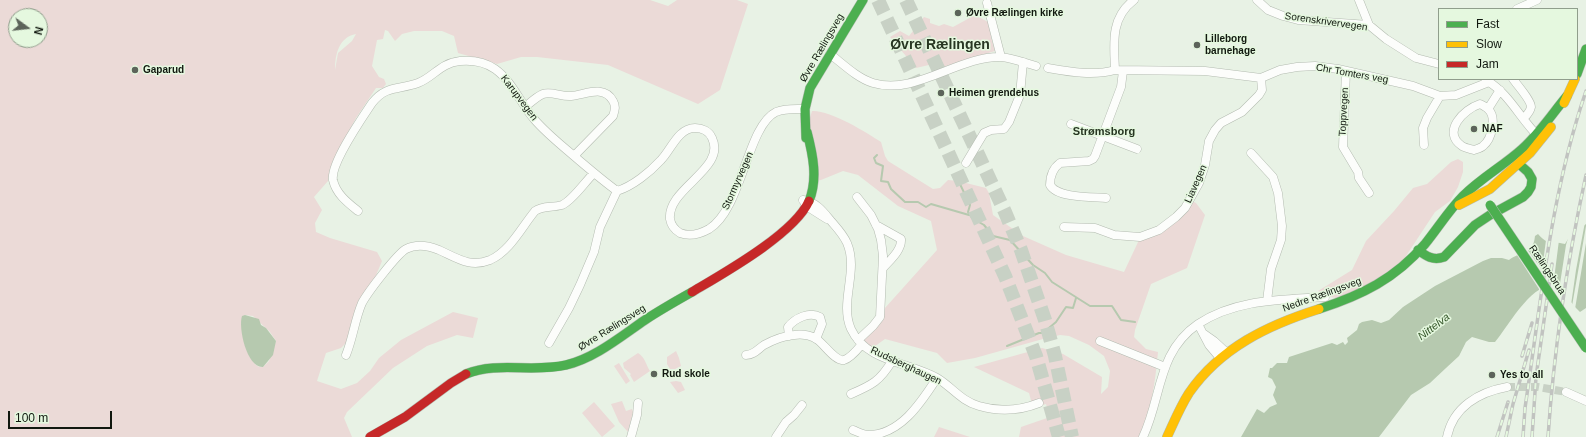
<!DOCTYPE html>
<html>
<head>
<meta charset="utf-8">
<style>
	body { margin:0 }
	#map { position:relative; width:1586px; height:437px; overflow:hidden; background:#e8f2e5; font-family:Helvetica,sans-serif }
	canvas { display:block }
	.legend { position:absolute; left:1438px; top:8px; width:140px; height:72px; box-sizing:border-box; background:#e5f8df; border:1px solid #909e8c; margin:0; padding:5px 7px; list-style:none; font-size:12px; color:#11180f }
	.legend li { display:flex; align-items:center; gap:8px; height:20px }
	.legend b { width:20px; border:1px solid #909e8c }
	.north { position:absolute; left:8px; top:8px; width:40px; height:40px; box-sizing:border-box; background:#e5f8df; border:1px solid #909e8c; border-radius:50%; rotate:105deg; font-size:11px; font-weight:700; line-height:16px; text-align:center; color:#11180f }
	.north::after { content:''; display:block; margin:auto; width:14px; height:18px; background:#5c645a; clip-path:polygon(50% 0,100% 100%,50% 72%,0 100%) }
	.scale { position:absolute; left:8px; top:411px; width:104px; height:18px; box-sizing:border-box; border:2px solid #11180f; border-top:0; padding-left:5px; font-size:12px; line-height:14px; white-space:nowrap; color:#11180f; -webkit-text-stroke:3px #e5f8df; paint-order:stroke }
</style>
</head>
<body>
<div id="map">
<canvas width="1586" height="437"></canvas>
<ul class="legend">
<li><b style="height:5px;background:#4caf50"></b>Fast</li>
<li><b style="height:5px;background:#ffc107"></b>Slow</li>
<li><b style="height:5px;background:#c62828"></b>Jam</li>
</ul>
<div class="north">N</div>
<div class="scale">100 m</div>
</div>
<script>
const g = document.querySelector('canvas').getContext('2d');
g.lineJoin = 'round';
function fill(path, color) { g.fillStyle = color; g.fill(path, 'evenodd'); }
function stroke(path, color, width, dash) { g.strokeStyle = color; g.lineWidth = width; g.lineCap = dash ? 'butt' : 'round'; g.setLineDash(dash || []); g.stroke(path); }
function write(font, color, halo, rows, align = 'center') {
  g.font = font + ' Helvetica,sans-serif'; g.lineWidth = 3; g.setLineDash([]); g.textBaseline = 'middle'; g.strokeStyle = halo; g.fillStyle = color; for (const [text, x, y, turn = 0] of rows) {
    g.save(); g.translate(x, y); g.rotate((+turn || 0) * Math.PI / 180); g.textAlign = isNaN(turn) ? turn : align; if (halo) g.strokeText(text, 0, 0); g.fillText(text, 0, 0); g.restore();
  }
}
const green = new Path2D(`
	M0 0H650L668 6 677 0H737L748 4 720 90 698 104 608 65 537 57H521L497 64 458 53 454 36 442 31H414L402 34 395 41 388 31 385 30 383 39 377 40 372 66 379 77 384 79 386 84 383 88H376L356 118 332 164 328 181 314 197 322 210 315 223 316 232 330 238 377 252 382 261 349 340 341 348 326 353 317 381 341 389 357 383 370 371 379 358 401 340 453 312 478 318 473 338 457 335 427 346 393 368 347 412 344 418 352 437H0ZM16 16H40V40H16ZM356 34 352 41 338 53 335 70C335 54 339 37 356 34ZM245 315 253 316 270 332 276 341 269 361 263 367C257 367 256 365 253 361 242 347 243 332 245 315Z
	M975 15 990 23 991 37 995 51 940 68 933 64 916 68 890 37 900 31 909 36 924 17 930 19V23L939 26 944 24 953 27Z
	M812 111C830 110 866 132 881 142L885 156 888 161 933 189 940 188 948 180 958 181 986 188 989 193 993 215 1023 236 1066 255 1124 272 1139 240 1153 234 1190 200 1196 203 1205 215 1187 268 1151 284 1135 330 1134 337 1146 349 1158 352C1155 382 1152 410 1139 437H1019L1021 427 1050 417 1046 404 1033 408 1029 393 974 367 1042 348 1063 354 1102 377 1101 394 1108 387 1110 371 1104 356 1089 345 1069 336 1060 335 1043 339 975 358 947 363 937 353 885 339 871 349 859 337 937 250 931 221 898 206 858 175 843 171 821 180 809 182V121Z
	M1458 159 1463 162V172L1458 187 1450 201 1435 212 1404 259 1386 279 1336 298 1324 296 1318 291 1352 270 1366 241 1394 211 1413 188 1427 184 1451 162Z
	M676 351 679 358 681 366 675 369H670L667 364V357Z
	M638 353C645 357 646 365 650 371L634 382 630 375 631 374 624 368 623 363Z
	M619 363 630 381 626 384 614 366Z
	M676 381 681 382 685 390 678 393 670 382Z
	M622 401 626 411 632 409 633 412 628 432 619 422 611 404Z
	M594 402 615 426 602 437 582 413Z
	M939 427 970 437H934Z`);
const water = new Path2D(`
	M1586 224V308L1580 312C1577 309 1574 306 1571 302 1569 299 1567 292 1563 289 1538 270 1508 327 1495 342H1489L1472 337 1466 342 1459 356 1446 368 1430 383 1411 395 1379 437H1241L1257 409 1264 413 1270 407 1277 404 1273 395 1276 387 1272 379 1268 377 1270 368H1272L1277 363H1287L1289 357 1332 343 1337 345 1343 342 1345 345 1348 342 1347 338 1357 330 1359 324 1362 322 1372 320 1381 323 1389 320 1403 307 1435 286 1483 261 1491 258H1502L1509 260C1520 251 1533 256 1535 236L1538 234C1551 248 1551 240 1565 244L1570 236Z
	M245 315 259 319 261 325 266 328 276 341 273 355 263 367C247 368 238 328 242 316Z`);
const pier = new Path2D(`
	M1585 222 1576 270 1571 305 1562 291 1559 290 1566 245 1569 235Z
	M1586 226V243L1575 309 1572 306Z
	M1546 240 1552 242 1559 240 1553 287 1546 288 1539 293V289L1517 255 1527 249 1542 270Z`);
const stream = new Path2D(`
	M877 155 874 158 876 163 883 166 881 181 888 182 891 189 905 202H918L926 207 931 204 969 215
	M958 180 970 205 968 212 972 218 984 225 993 236 1010 240 1033 265 1045 273 1052 282 1090 306H1112L1121 320 1135 322
	M1007 346 1039 333H1043L1056 322 1066 307 1073 308 1076 298`);
const streetTunnel = new Path2D(`
	M1507 387H1538L1566 392`);
const highwayTunnel = new Path2D(`
	M878 0 1005 276 1036 356 1059 437
	M906 0 1005 212 1021 250 1045 320 1055 356 1072 437`);
const street = new Path2D(`
	M1257 0 1268 10 1283 16 1298 20 1369 25 1386 39 1416 58 1439 64
	M1359 0 1369 25
	M987 3 1001 57
	M1517 9 1537 0
	M830 54C843 64 857 78 873 83 915 96 958 56 1001 57 1012 58 1025 63 1036 66
	M1048 68C1071 72 1093 76 1115 70 1114 44 1110 18 1134 0
	M1115 70 1205 71 1261 78 1280 70 1297 67 1315 66 1338 69 1413 86 1440 96 1456 95 1489 82
	M1346 71 1343 147 1358 172 1359 178 1369 193
	M1513 79C1517 85 1531 100 1531 107 1530 112 1527 115 1524 118
	M1486 80C1510 94 1520 119 1539 137
	M1480 104C1482 105 1486 107 1488 109 1497 117 1492 139 1483 146 1481 148 1477 149 1474 150 1471 149 1465 148 1462 146 1441 132 1464 109 1480 104Z
	M525 107C530 103 536 97 543 94 551 91 562 97 571 96 585 95 604 84 613 101 616 106 615 110 613 116L574 156
	M1488 109 1500 90
	M1071 124 1137 149
	M1424 145 1423 128 1427 118 1440 96
	M1251 153 1273 177 1278 193 1282 226 1281 240 1271 269 1267 301
	M966 163 984 133 991 130 1004 129 1009 122 1020 95 1023 62
	M857 197 871 215 878 229 881 240 883 256 880 317 873 326 858 340
	M1106 198C1092 197 1057 198 1050 185 1050 176 1052 169 1060 163L1089 161 1093 159 1095 156 1121 87 1123 71
	M803 200C817 203 822 210 831 221 837 228 843 234 847 243 859 271 839 302 851 329 866 362 909 362 937 378 952 387 961 401 979 406 1000 412 1019 411 1039 403
	M804 202 808 207 827 219
	M358 211C348 203 336 194 333 180 330 164 362 118 372 103 386 85 399 90 418 83 434 77 440 63 460 61 472 60 485 62 495 69 512 81 521 104 534 119 546 133 560 144 574 156 588 168 602 180 617 191
	M876 225 901 239C902 250 890 260 883 268
	M1064 227 1095 228 1114 235 1140 237 1159 230 1176 217 1185 208 1199 183 1205 165 1209 141 1215 130 1221 123 1242 112 1259 95 1262 90 1261 78
	M1198 324C1236 299 1281 300 1325 297
	M1204 334 1214 341 1226 352
	M789 336 788 327C795 318 810 311 820 317L822 324 816 339
	M1100 341 1165 367
	M549 343 569 308 580 285 594 252 600 227 617 191C633 186 650 172 661 160 671 150 678 128 695 128 702 128 709 131 712 138 727 169 667 188 670 219 671 225 675 230 680 233 690 237 700 234 709 229 742 209 747 126 776 112 785 108 796 109 805 109
	M346 355C353 338 355 319 362 303 368 292 397 254 406 249 416 244 429 246 439 250 457 258 470 268 490 260 510 251 521 228 535 211 543 205 552 208 562 205 572 201 585 182 593 174
	M746 355C754 355 758 349 764 345 773 340 784 336 794 335 801 334 809 335 815 338 823 342 835 362 844 360 851 358 857 350 862 344
	M1566 392 1586 401
	M851 394C872 385 880 381 892 361
	M853 430C858 432 864 435 868 435 901 435 922 401 937 378
	M631 437 637 415 638 403
	M776 437 786 422 794 415 802 405
	M1143 437C1162 397 1157 352 1198 324L1209 345 1220 358
	M1447 437C1453 407 1479 392 1507 387`);
const fast = new Path2D(`
	M1577 74 1586 49
	M807 132C813 155 818 179 809 201
	M806 138 805 109 810 88 863 0
	M1418 250C1426 256 1433 261 1444 257L1475 225 1490 215 1523 197 1528 192 1531 187 1532 179 1528 172 1519 164
	M1319 309C1362 295 1395 279 1425 244 1438 228 1449 210 1463 196 1481 178 1503 166 1522 149 1539 134 1552 114 1567 96
	M466 374C498 361 532 373 566 365 595 358 620 337 645 320 660 310 676 301 692 292`);
const slow = new Path2D(`
	M1564 103 1575 79
	M1459 205 1490 189 1530 153 1551 127
	M1167 437C1174 422 1180 407 1189 393 1220 348 1268 325 1319 309`);
const jam = new Path2D(`
	M692 292C724 273 794 234 809 201
	M370 437 405 417 451 383 466 374`);
const rail = new Path2D(`
	M1522 356 1532 323
	M1497 437 1508 402
	M1506 437 1513 404 1529 350
	M1523 437 1525 408C1541 301 1551 193 1586 91
	M1532 437 1536 377 1552 264
	M1548 437C1554 348 1567 262 1586 175`);
const fastBridge = new Path2D(`
	M1490 205 1586 348`);
const markers = [
	[958,13,4,"#5c645a"],
	[1197,45,4,"#5c645a"],
	[135,70,4,"#5c645a"],
	[941,93,4,"#5c645a"],
	[1474,129,4,"#5c645a"],
	[654,374,4,"#5c645a"],
	[1492,375,4,"#5c645a"]
];
const poiNames = [
	["Øvre Rælingen kirke",966,13],
	["Lilleborg",1205,39],
	["barnehage",1205,51],
	["Gaparud",143,70],
	["Heimen grendehus",949,93],
	["NAF",1482,129],
	["Rud skole",662,374],
	["Yes to all",1500,375]
];
const streetNames = [
	["Sorenskrivervegen",1326,22,8],
	["Øvre Rælingsveg",822,48,-60],
	["Chr Tomters veg",1352,74,10],
	["Karupvegen",519,98,53],
	["Toppvegen",1344,112,-87],
	["Stormyrvegen",738,181,-66],
	["Liavegen",1196,184,-66],
	["Rælingsbrua",1547,270,56],
	["Nedre Rælingsveg",1322,295,-20],
	["Øvre Rælingsveg",612,328,-32],
	["Rudsberghaugen",906,366,25]
];
const neighbourhoodNames = [
	["Strømsborg",1104,132]
];
const waterNames = [
	["Nittelva",1434,327,-37]
];
const districtNames = [
	["Øvre Rælingen",940,45]
];
fill(green, '#ebdad7');
fill(water, '#b6c9af');
fill(pier, '#e8f2e5');
stroke(stream, '#b6c9af', 2);
stroke(streetTunnel, '#c8d1c5', 8, [8, 4]);
stroke(highwayTunnel, '#c8d1c5', 14, [14, 7]);
stroke(street, '#b3bbb0', 9);
stroke(fast, '#b3bbb0', 10);
stroke(slow, '#b3bbb0', 10);
stroke(jam, '#b3bbb0', 10);
stroke(street, '#fcfdfb', 8);
stroke(fast, '#4caf50', 9);
stroke(slow, '#ffc107', 9);
stroke(jam, '#c62828', 9);
stroke(rail, '#c1c3c0', 3.5);
stroke(rail, '#e5f8df', 2, [6]);
stroke(fastBridge, '#b3bbb0', 10, []);
stroke(fastBridge, '#4caf50', 9);
for (const [x, y, r, color] of markers) { const dot = new Path2D(); dot.arc(x, y, r, 0, 2 * Math.PI); g.fillStyle = color; g.fill(dot); stroke(dot, '#e5f8df', 1.5); }
write('bold 10px', '#11180f', '#e5f8df', poiNames, 'left');
write('10px', '#11180f', '#e5f8df', streetNames);
write('bold 11px', '#273622', '#e5f8df', neighbourhoodNames);
write('italic 11px', '#345528', '#e5f8df', waterNames);
write('bold 14px', '#273622', '#e5f8df', districtNames);
</script>
</body>
</html>
